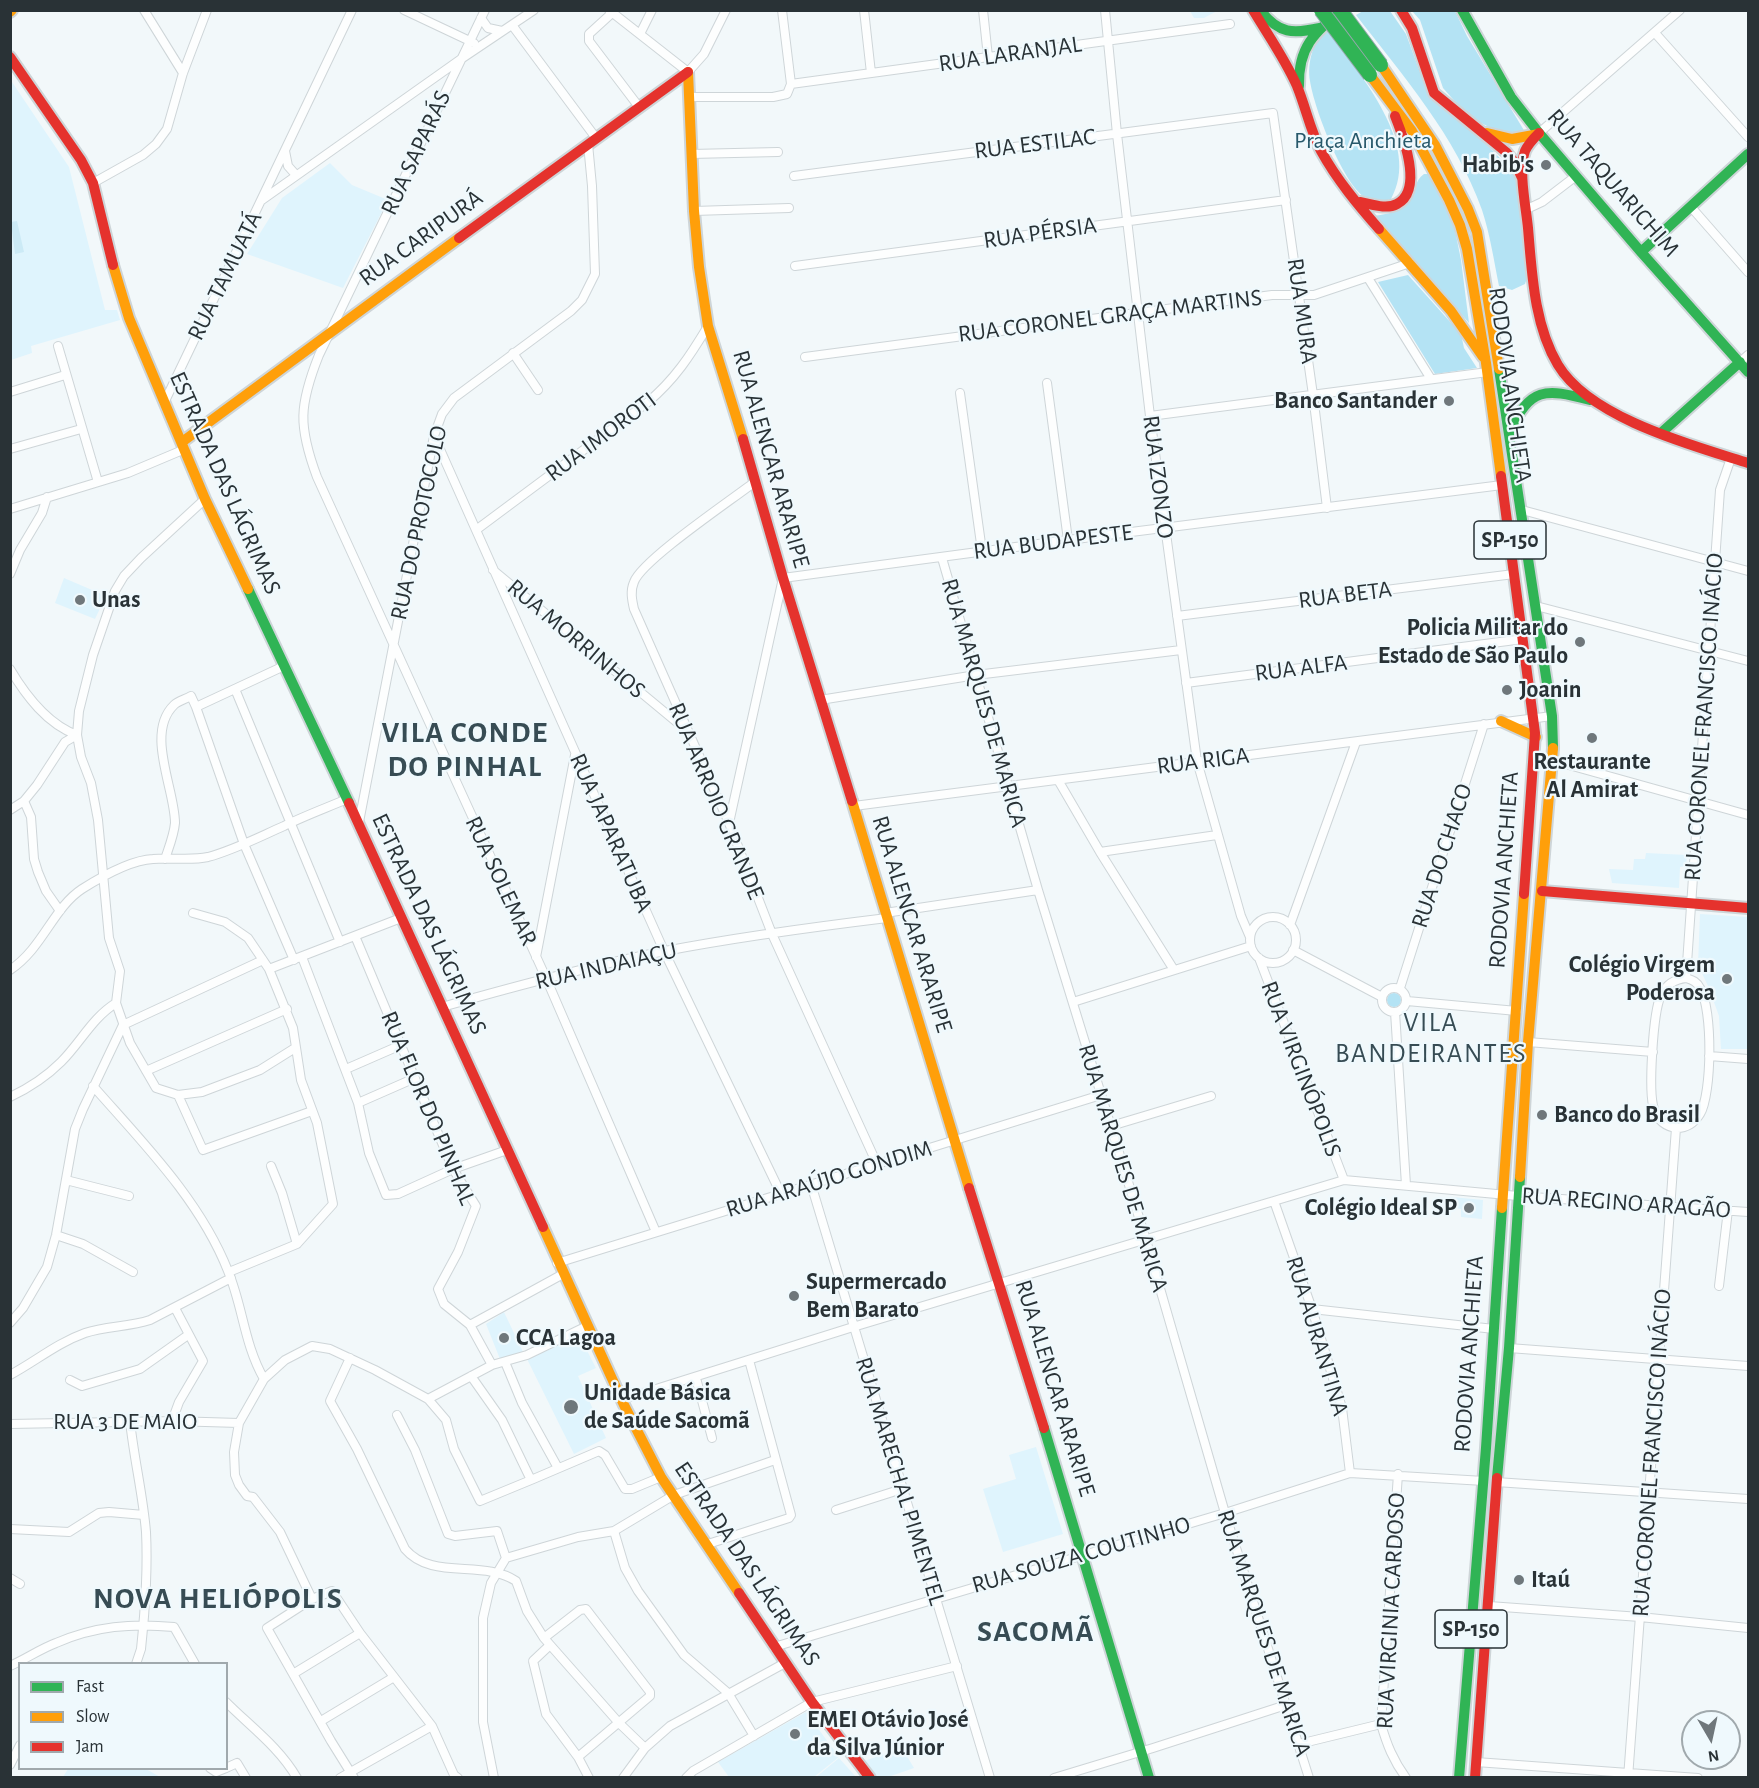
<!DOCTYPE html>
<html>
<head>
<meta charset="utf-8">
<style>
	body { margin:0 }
	#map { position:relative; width:1759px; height:1788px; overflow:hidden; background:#f2f8fa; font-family:"Alegreya Sans",sans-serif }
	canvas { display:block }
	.frame { position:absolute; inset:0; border:12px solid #293236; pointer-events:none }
	.legend { position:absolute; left:18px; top:1662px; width:210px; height:108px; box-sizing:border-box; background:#eff9fd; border:2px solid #a0a9ad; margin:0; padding:8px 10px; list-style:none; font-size:18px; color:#293236 }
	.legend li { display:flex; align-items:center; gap:12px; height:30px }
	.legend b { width:30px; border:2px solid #a0a9ad }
	.north { position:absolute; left:1681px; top:1710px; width:60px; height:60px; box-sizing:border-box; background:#eff9fd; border:2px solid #a0a9ad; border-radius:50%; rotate:171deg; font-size:16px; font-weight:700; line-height:24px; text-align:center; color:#293236 }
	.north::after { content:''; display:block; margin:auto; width:21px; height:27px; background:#6f777b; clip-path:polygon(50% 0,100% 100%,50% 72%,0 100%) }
</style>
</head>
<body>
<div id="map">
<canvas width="1759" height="1788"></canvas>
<div class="frame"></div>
<ul class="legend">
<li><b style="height:8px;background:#30b455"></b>Fast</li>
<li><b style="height:8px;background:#ff9f0a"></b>Slow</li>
<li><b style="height:8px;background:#e5322d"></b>Jam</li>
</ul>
<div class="north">N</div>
</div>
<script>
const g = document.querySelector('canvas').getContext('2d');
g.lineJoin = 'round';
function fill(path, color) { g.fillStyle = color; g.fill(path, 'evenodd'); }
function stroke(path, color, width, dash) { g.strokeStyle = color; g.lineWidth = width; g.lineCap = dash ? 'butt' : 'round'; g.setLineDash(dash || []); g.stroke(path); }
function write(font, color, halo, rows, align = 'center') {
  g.font = font + ' "Alegreya Sans",sans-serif'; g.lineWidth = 4.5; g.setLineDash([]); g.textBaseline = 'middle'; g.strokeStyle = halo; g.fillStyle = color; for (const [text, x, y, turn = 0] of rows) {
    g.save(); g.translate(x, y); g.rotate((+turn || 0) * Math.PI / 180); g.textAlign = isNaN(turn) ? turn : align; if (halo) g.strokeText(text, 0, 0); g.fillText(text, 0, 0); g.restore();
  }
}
const built = new Path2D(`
	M1190 11H1217L1204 18H1194Z
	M10 79 69 167 105 310H117L120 320 31 346 32 353 11 360Z
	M330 163 352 185 388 200 343 288 247 254 282 198Z
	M64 578 106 596 95 619 55 603Z
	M1646 853 1687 855 1686 866 1680 867 1679 888 1612 883 1609 869 1633 870 1634 859H1645Z
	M1700 914 1748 917V1049H1721L1719 1016 1708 986 1698 965Z
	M1452 1197 1483 1200 1482 1219 1461 1217V1209L1451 1207Z
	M504 1312 523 1352 500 1359 486 1324Z
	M578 1333 596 1368 578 1376 606 1438 574 1454 527 1359 548 1350Z
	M1036 1447 1063 1534 1003 1552 983 1489 1016 1479 1009 1455Z
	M806 1712 839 1757 814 1777H729L718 1762Z
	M902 1748 914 1768 888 1777H878L864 1761Z
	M839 1758 856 1777H816L821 1773Z
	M68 1769H146L160 1777H63Z`);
const green = new Path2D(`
	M1363 11H1390L1406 34 1428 94 1477 134 1514 173 1521 193 1528 275 1525 284 1512 290 1499 286C1494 261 1490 234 1482 210 1456 136 1403 76 1356 15Z
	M1412 11H1455L1467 36 1525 132 1513 135 1495 130 1477 121 1458 105 1443 88 1420 20Z
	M1326 30 1330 32C1360 76 1422 144 1391 199L1376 203C1372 201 1367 199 1364 197 1342 181 1314 108 1310 81 1307 63 1313 41 1326 30Z
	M1424 174H1429L1454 225 1461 260 1469 323 1374 216C1387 214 1403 212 1410 200 1416 191 1414 181 1424 174Z
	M1408 275 1461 334 1464 348 1477 368 1435 374 1378 282Z
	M1387 1000a7 7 0 1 1 14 0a7 7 0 1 1-14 0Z`);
const water = new Path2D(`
	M17 221 24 252 15 254 11 222Z`);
const street = new Path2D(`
	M144 10 183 73
	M404 10 474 43
	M485 10 319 355C299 405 298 426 317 477L546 978 656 1232
	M609 10 688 72 704 54 726 10
	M864 10 871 73
	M983 10 988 57
	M1105 10 1117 134 1150 416 1197 761 1241 916 1250 937
	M612 13 589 34V41L639 107
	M481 18 488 28 502 31
	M512 25 596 138
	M1655 33 1748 137
	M640 34 652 10
	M791 84 1230 24
	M689 97H773L787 94 791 84 782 10
	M1539 133 1680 10
	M285 151 288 166 296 175
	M691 154 778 152
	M794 176 1273 113 1313 395 1327 508
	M93 183 143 155 156 144 167 129 183 73 207 10
	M262 200 461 59 534 10
	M1691 207 1748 272
	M1527 209 1542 202 1576 176
	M694 211 789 208
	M795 266 1286 200
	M1368 278 1431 379
	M58 346 98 482
	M513 353 538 390
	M805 357 1272 295H1314L1410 263
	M1740 362 1748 355
	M1047 383 1068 540
	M10 392 65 375
	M960 393 982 551
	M164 403 352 10
	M1150 416 1488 372
	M434 436 664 951 781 1194
	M10 449 81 429
	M756 481C733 499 642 560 634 582 630 591 632 600 634 609L729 823 772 934 877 1164
	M205 499 141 558 124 576 115 591 93 655 79 711 77 735 81 757 91 783 98 820 109 938 120 971 116 1003 130 1043 156 1088 178 1095 202 1092 260 1070 295 1048
	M10 509 128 473 185 449
	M1522 510 1748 571
	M476 530 648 402C675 379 690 356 708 326
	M942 558 1038 890 1146 1240 1225 1513 1309 1778
	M493 570 685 729
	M10 574 20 550 42 513 47 497
	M1536 606 1748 661
	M1177 616 1514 574
	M10 669C26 696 47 724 77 735
	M1186 683 1523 639
	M235 689 340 942
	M820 700 976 675 1181 650
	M196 707 244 844 294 960
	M1551 760 1748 815
	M1058 780 1100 852 1174 970
	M24 801 31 817 34 859 38 872 46 891 60 911
	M854 806 1552 716
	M10 810 24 801 37 785 65 742 77 735
	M359 822 434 436 442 414 454 398 571 311 582 300 595 274 592 186 588 144
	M729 823 783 578 1068 540 1502 485
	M1100 852 1217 835
	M165 859C169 847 174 835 175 823 175 789 145 733 174 705 178 701 186 699 191 696L196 707 284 666
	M193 913 225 922 248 938 269 969 293 1028 301 1080 317 1123 333 1204 297 1244 229 1272
	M885 913 1038 890
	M1250 940a23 23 0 1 1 46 0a23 23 0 1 1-46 0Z
	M1290 925 1356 742
	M355 936 453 1169 476 1206 458 1252 438 1289 444 1304 470 1325 492 1365
	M1293 950 1382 997
	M302 957 358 1103 369 1153 386 1195 398 1194 453 1169 507 1150
	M536 957 575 755
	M1259 958 1344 1180
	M269 969 401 918
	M10 970C43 948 53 908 82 889 101 877 131 860 153 859 171 857 189 861 208 857 234 850 259 837 284 826 304 816 326 808 347 799
	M1686 978 1720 490 1731 458
	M1686 978C1693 980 1697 982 1700 988 1713 1009 1712 1094 1700 1114 1695 1122 1687 1128 1677 1128 1666 1127 1657 1120 1654 1109 1648 1092 1653 1012 1661 995 1666 985 1675 979 1686 978Z
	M1382 1000a12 12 0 1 1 24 0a12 12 0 1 1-24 0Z
	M1400 988 1484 724
	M1407 1001 1517 1011
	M1073 1002 1251 946
	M442 1007C516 986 589 966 665 951 738 937 813 927 887 918
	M1395 1012 1406 1185
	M1528 1042 1653 1052
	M1709 1056 1748 1059
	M346 1069 401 1045
	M146 1071 287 1009
	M93 1086C143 1143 200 1200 228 1271 243 1307 244 1344 264 1379
	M178 1095 203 1150 312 1111
	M10 1097C29 1088 46 1077 61 1062 81 1042 92 1018 116 1003
	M358 1103 415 1078
	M1111 1126 1211 1096
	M271 1166 282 1193 297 1244
	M66 1180 129 1196
	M811 1184 990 1778
	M1274 1201 1312 1309 1342 1408 1350 1473
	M56 1235 83 1244 133 1272
	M557 1263 1101 1095
	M1719 1286 1728 1210
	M1312 1309 1494 1329
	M10 1323 23 1308 47 1267 56 1235 75 1129 83 1109 123 1025 263 960
	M470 1325 563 1274
	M1509 1348 1748 1366
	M350 1358 330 1401 357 1449 405 1549C432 1581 483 1559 516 1581L527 1611 544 1638 619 1723 645 1748
	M505 1362 522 1403 558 1468
	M10 1375C36 1361 57 1343 85 1333 106 1326 129 1327 150 1320L231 1278
	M471 1376 502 1420 531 1480 599 1451 605 1455 625 1489H632L661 1477
	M696 1378 712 1438
	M70 1380 82 1386 140 1369 188 1335
	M428 1399 492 1365 527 1355 587 1326
	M621 1400 853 1327 1344 1180 1518 1196 1748 1212
	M397 1415 415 1450 448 1534 455 1536 497 1531 506 1558
	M130 1421C134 1459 143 1495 146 1532 148 1571 145 1611 141 1649L136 1664
	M172 1421 179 1402 203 1361 175 1308
	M10 1424 172 1421 239 1423
	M1398 1474 1381 1724C1387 1745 1393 1760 1406 1778
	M1496 1482 1748 1499
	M836 1510 902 1489
	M10 1529 69 1532 99 1513 109 1512 144 1515
	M614 1531 625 1568 638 1591 684 1655 728 1693 754 1736
	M708 1544 789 1518 791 1515 749 1360
	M10 1578 20 1584
	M312 1599 267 1628 331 1741 354 1778
	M1489 1606 1640 1617 1748 1628
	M544 1638 580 1610 586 1609 650 1692V1696L578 1757
	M550 1645 533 1661 546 1714 578 1757 589 1778
	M774 1647 1225 1513 1350 1473 1484 1481
	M10 1666C26 1659 40 1649 56 1643 95 1626 132 1623 174 1627L195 1664
	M293 1674 360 1633
	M226 1702C251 1727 279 1747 297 1778
	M321 1721 394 1677
	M1299 1744 1381 1724
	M1476 1762 1698 1778
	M10 1765 20 1745
	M210 1768 216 1772 226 1768
	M226 1768 237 1763 246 1778
	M340 1778 432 1726
	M458 1778 454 1775 432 1726 360 1633 332 1591 312 1599 280 1532 253 1497 247 1496 239 1485 235 1475 234 1452 239 1423 264 1379 285 1360 312 1346 330 1349 375 1370 428 1399 446 1420 454 1449 480 1501 531 1480
	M494 1778 483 1722V1618L491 1583 506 1558 578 1537 614 1531 674 1495 775 1460
	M623 1778 645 1748 670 1726 785 1663
	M686 1778 693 1771 812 1702 957 1666
	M1054 1778 1153 1748 1286 1705
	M1628 1778 1676 1128`);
const fast = new Path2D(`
	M1462 10 1511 97 1539 133 1641 252 1748 372
	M1261 11C1279 34 1293 34 1320 28
	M1299 86C1298 47 1314 33 1342 10
	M1641 252 1748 154
	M1499 369 1552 716 1553 748
	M1509 432C1531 387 1544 388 1590 400
	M1661 433 1740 362
	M248 589 349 803
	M1044 1428 1149 1778
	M1497 1478 1509 1348 1520 1177
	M1459 1778 1486 1448 1502 1208`);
const slow = new Path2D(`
	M10 12 12 10
	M1381 65 1435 145 1468 209 1477 232 1499 369
	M688 72 694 211 699 267 708 326 743 439
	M1370 75 1412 131 1449 200 1460 225 1467 249 1486 363 1501 476
	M1487 133 1512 139 1539 134
	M1379 229 1451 311 1483 357
	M113 265 129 318 205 499 248 589
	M182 442 459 238
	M1501 721 1536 737
	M852 801 969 1188
	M1520 1177 1528 1042 1553 748
	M1502 1208 1524 894
	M543 1227 624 1405 661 1477 739 1593`);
const jam = new Path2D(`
	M1253 10C1268 35 1285 59 1297 86 1306 108 1310 130 1321 151 1337 180 1358 205 1379 229
	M1401 10 1412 28 1434 93 1506 152 1515 163 1522 178
	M10 57 81 160 93 183 113 265
	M1539 133C1534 138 1528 144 1525 151 1518 170 1526 207 1528 228 1532 273 1534 325 1558 365 1590 418 1691 445 1748 463
	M1360 202C1371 204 1386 210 1397 204 1424 190 1403 136 1395 116
	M459 238 688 72
	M743 439 783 578 852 801
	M1501 476 1535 733 1524 894
	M349 803 543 1227
	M1542 891 1748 908
	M969 1188 1044 1428
	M739 1593 812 1702 870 1778
	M1475 1778 1497 1478`);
const fastBridge = new Path2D(`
	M1321 10 1370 75
	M1340 10 1381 65`);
const markers = [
	[1546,165,6,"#6f777b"],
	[1449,401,6,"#6f777b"],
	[80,600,6,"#6f777b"],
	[1580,642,6,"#6f777b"],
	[1507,690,6,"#6f777b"],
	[1592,738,6,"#6f777b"],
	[1727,979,6,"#6f777b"],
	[1542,1115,6,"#6f777b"],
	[1469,1208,6,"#6f777b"],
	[794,1296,6,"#6f777b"],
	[504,1338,6,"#6f777b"],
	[571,1407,8,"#6f777b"],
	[1519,1580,6,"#6f777b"],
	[795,1734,6,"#6f777b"]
];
const shields = [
	[1510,540,72],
	[1471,1629,72]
];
const shieldNames = [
	["SP-150",1510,540],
	["SP-150",1471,1629]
];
const streetNames = [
	["RUA LARANJAL",1010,54,-8],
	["RUA ESTILAC",1035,144,-7],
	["RUA SAPARÁS",416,153,-65],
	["RUA TAQUARICHIM",1613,183,49],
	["RUA PÉRSIA",1040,233,-8],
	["RUA CARIPURÁ",421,238,-36],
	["RUA TAMUATÁ",225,276,-64],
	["RUA MURA",1302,311,82],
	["RUA CORONEL GRAÇA MARTINS",1110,316,-7],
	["RODOVIA ANCHIETA",1510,385,82],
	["RUA IMOROTI",601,437,-37],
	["RUA ALENCAR ARARIPE",771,459,74],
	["RUA IZONZO",1158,477,83],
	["ESTRADA DAS LÁGRIMAS",225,483,66],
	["RUA DO PROTOCOLO",419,523,-78],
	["RUA BUDAPESTE",1053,542,-7],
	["RUA BETA",1345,595,-7],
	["RUA MORRINHOS",576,639,40],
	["RUA ALFA",1301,668,-7],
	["RUA MARQUES DE MARICA",984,703,74],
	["RUA CORONEL FRANCISCO INÁCIO",1704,717,-86],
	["RUA RIGA",1203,761,-7],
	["RUA ARROIO GRANDE",716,801,67],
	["RUA JAPARATUBA",611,833,66],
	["RUA DO CHACO",1442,856,-72],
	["RODOVIA ANCHIETA",1504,870,-86],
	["RUA SOLEMAR",501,881,65],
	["ESTRADA DAS LÁGRIMAS",429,924,65],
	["RUA ALENCAR ARARIPE",912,924,73],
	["RUA INDAIAÇU",606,966,-13],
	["RUA VIRGINÓPOLIS",1301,1069,69],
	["RUA FLOR DO PINHAL",428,1108,67],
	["RUA MARQUES DE MARICA",1123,1168,73],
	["RUA ARAÚJO GONDIM",829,1179,-17],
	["RUA REGINO ARAGÃO",1626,1203,4],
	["RUA AURANTINA",1317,1336,73],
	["RODOVIA ANCHIETA",1469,1354,-86],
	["RUA ALENCAR ARARIPE",1055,1388,73],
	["RUA 3 DE MAIO",125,1422],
	["RUA CORONEL FRANCISCO INÁCIO",1652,1453,-86],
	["RUA MARECHAL PIMENTEL",900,1481,73],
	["RUA SOUZA COUTINHO",1081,1555,-16],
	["ESTRADA DAS LÁGRIMAS",747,1564,56],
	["RUA VIRGINIA CARDOSO",1391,1611,-87],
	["RUA MARQUES DE MARICA",1264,1633,72]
];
const parkNames = [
	["Praça Anchieta",1363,141]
];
const poiNames = [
	["Habib's",1534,165,"right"],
	["Banco Santander",1437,401,"right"],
	["Unas",92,600],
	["Policia Militar do",1568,628,"right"],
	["Estado de São Paulo",1568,656,"right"],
	["Joanin",1519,690],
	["Restaurante",1592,762,"center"],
	["Al Amirat",1592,790,"center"],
	["Colégio Virgem",1715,965,"right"],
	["Poderosa",1715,993,"right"],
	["Banco do Brasil",1554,1115],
	["Colégio Ideal SP",1457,1208,"right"],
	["Supermercado",806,1282],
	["Bem Barato",806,1310],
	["CCA Lagoa",516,1338],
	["Unidade Básica",584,1393],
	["de Saúde Sacomã",584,1421],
	["Itaú",1531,1580],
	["EMEI Otávio José",807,1720],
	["da Silva Júnior",807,1748]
];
const quarterNames = [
	["VILA",1431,1023],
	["BANDEIRANTES",1431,1054]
];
const districtNames = [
	["VILA CONDE",465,733],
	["DO PINHAL",465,767],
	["NOVA HELIÓPOLIS",218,1599],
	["SACOMÃ",1036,1632]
];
fill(built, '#dff4fd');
fill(green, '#b4e3f4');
fill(water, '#cceaf6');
stroke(street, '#ced5d8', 10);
stroke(fast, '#ced5d8', 14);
stroke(slow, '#ced5d8', 14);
stroke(jam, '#ced5d8', 14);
stroke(street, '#fdfefe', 8);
stroke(fast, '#30b455', 10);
stroke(slow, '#ff9f0a', 10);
stroke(jam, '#e5322d', 10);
stroke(fastBridge, '#97a8ad', 16, []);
stroke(fastBridge, '#30b455', 14);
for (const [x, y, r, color] of markers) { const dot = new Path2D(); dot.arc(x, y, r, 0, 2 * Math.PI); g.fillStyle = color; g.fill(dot); stroke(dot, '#eff9fd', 2); }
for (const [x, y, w] of shields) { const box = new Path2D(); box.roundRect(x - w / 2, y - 19, w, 38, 4.5); g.fillStyle = '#eff9fd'; g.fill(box); stroke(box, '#293236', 1.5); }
write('bold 22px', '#293236', null, shieldNames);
write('24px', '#293236', '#eff9fd', streetNames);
write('24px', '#28596b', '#eff9fd', parkNames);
write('bold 24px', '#293236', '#eff9fd', poiNames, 'left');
g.letterSpacing = '1.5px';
write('27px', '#374c54', '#eff9fd', quarterNames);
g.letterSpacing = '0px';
g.letterSpacing = '1.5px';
write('bold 30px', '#374c54', '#eff9fd', districtNames);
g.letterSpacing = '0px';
</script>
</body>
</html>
